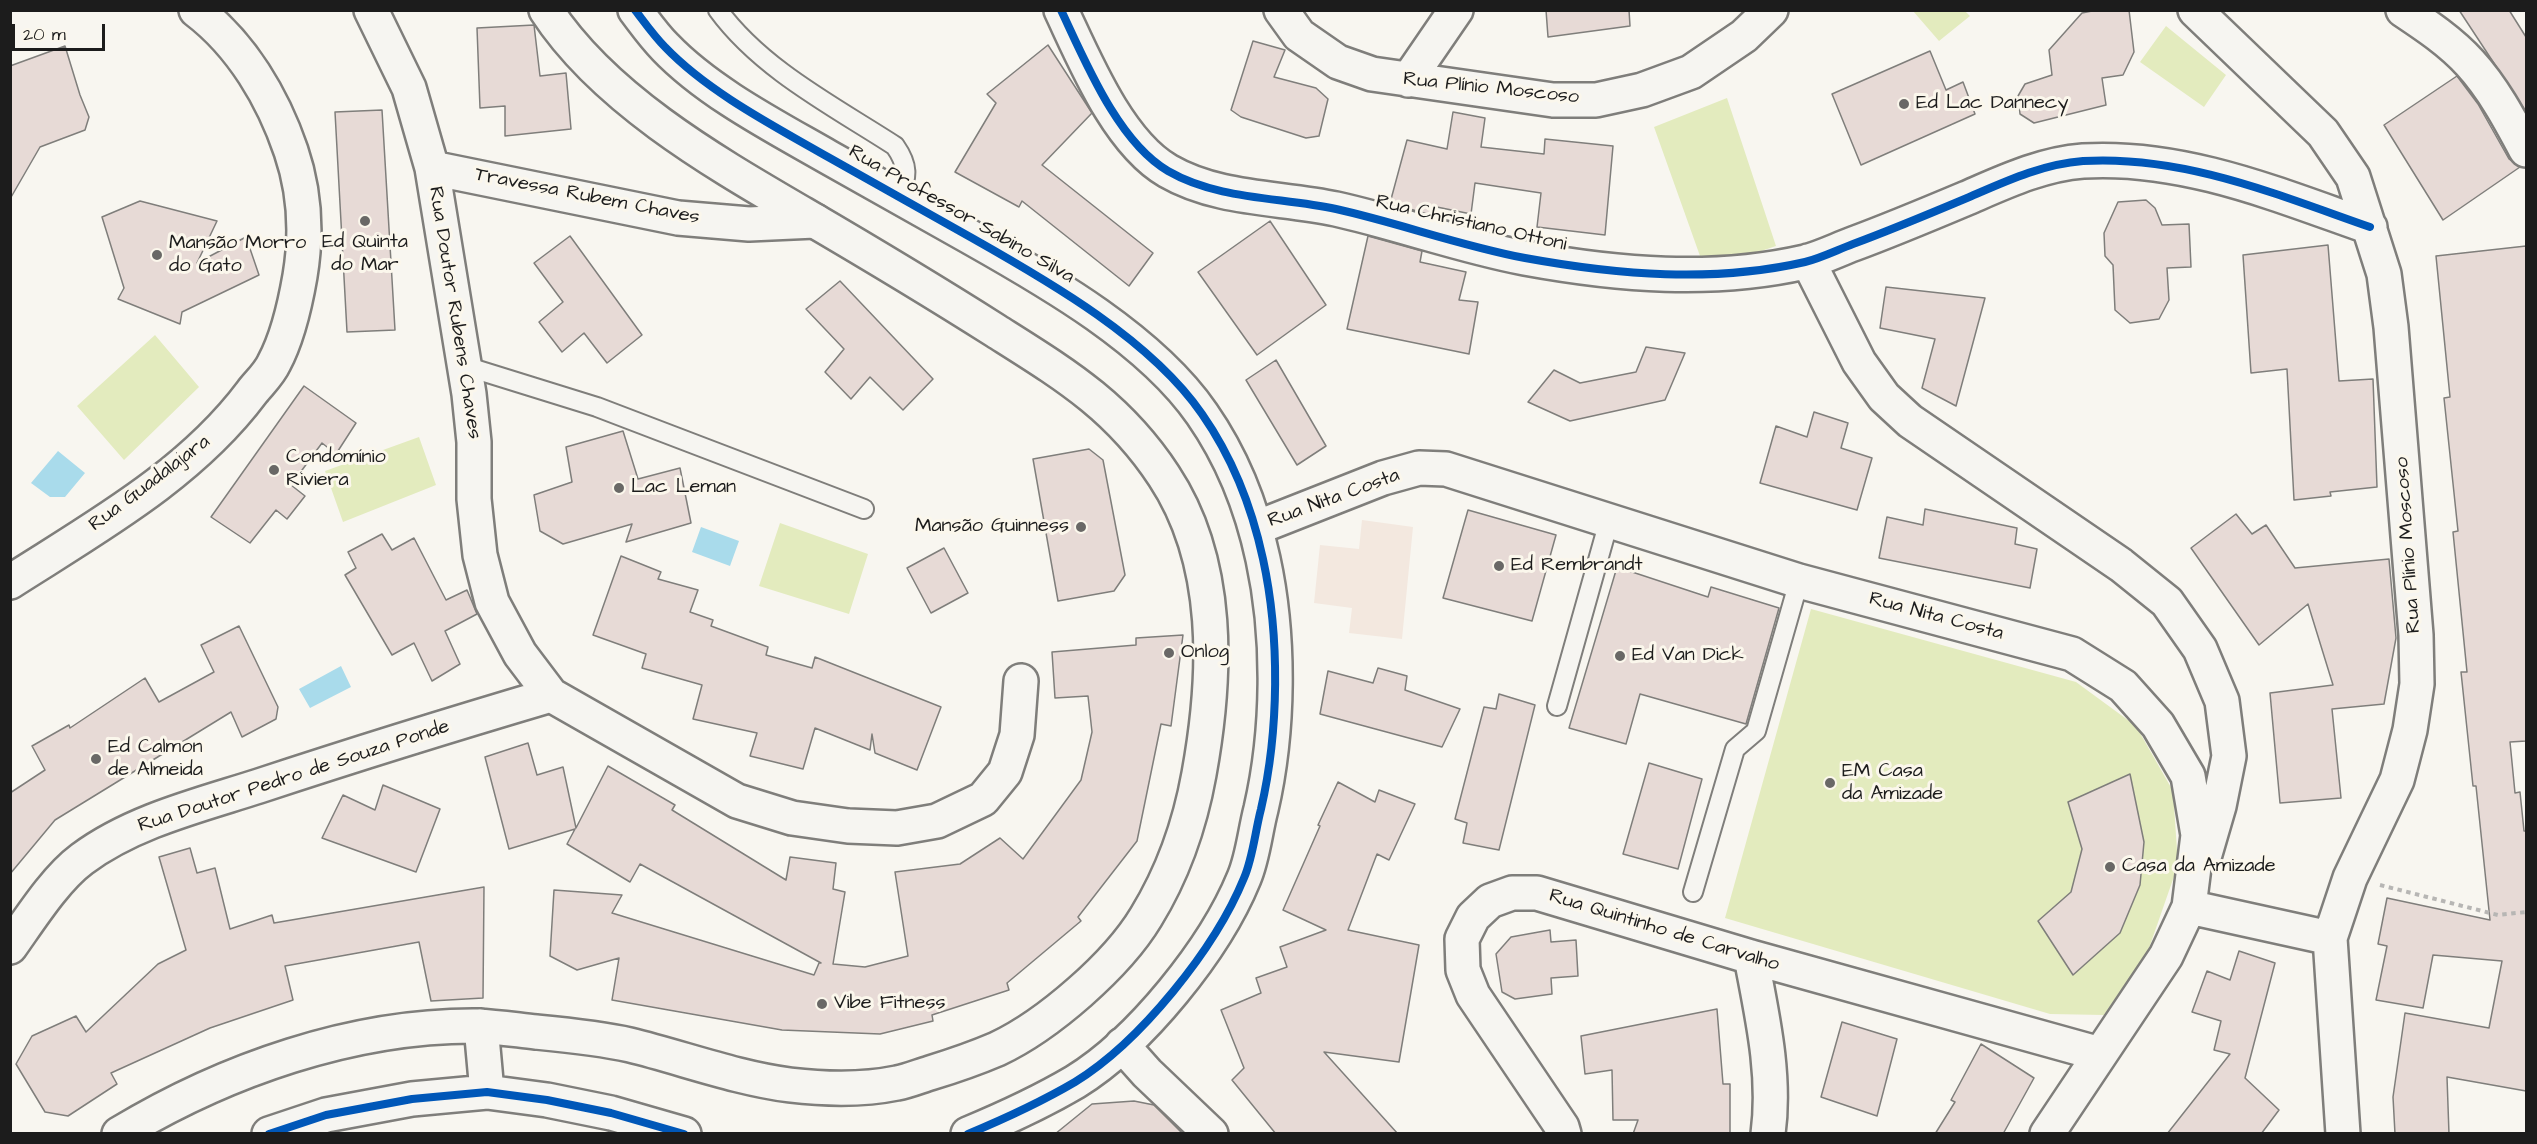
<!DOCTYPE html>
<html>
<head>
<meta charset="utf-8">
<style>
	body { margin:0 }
	#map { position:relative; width:2537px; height:1144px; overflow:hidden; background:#f8f6f0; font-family:"Architects Daughter",sans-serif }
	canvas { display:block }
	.frame { position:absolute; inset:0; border:12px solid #1c1c1c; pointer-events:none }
	.scale { position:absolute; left:12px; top:24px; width:93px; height:27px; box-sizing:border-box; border:3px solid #1c1c1c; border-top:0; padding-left:8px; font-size:18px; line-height:21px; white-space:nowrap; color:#1c1c1c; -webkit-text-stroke:4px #fbf7ec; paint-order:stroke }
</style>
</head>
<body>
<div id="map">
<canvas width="2537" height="1144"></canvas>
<div class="frame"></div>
<div class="scale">20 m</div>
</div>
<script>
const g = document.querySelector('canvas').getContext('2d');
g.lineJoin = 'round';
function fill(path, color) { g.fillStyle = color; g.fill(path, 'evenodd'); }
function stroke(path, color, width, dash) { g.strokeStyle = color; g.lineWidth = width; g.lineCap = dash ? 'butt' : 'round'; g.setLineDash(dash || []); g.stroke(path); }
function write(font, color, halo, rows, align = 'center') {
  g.font = font + ' "Architects Daughter",sans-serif'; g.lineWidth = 6; g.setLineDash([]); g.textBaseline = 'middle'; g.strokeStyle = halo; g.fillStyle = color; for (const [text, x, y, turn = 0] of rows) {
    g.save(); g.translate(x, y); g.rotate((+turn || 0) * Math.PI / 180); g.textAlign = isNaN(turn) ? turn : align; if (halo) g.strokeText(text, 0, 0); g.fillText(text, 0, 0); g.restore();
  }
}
const built = new Path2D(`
	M1362 520 1413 527 1402 639 1349 633 1352 608 1314 603 1320 545 1359 549Z`);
const green = new Path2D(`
	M1913 11H1965L1970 16 1939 41Z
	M2166 26 2226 75 2204 107 2140 62Z
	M1727 98 1776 246 1705 270 1654 127Z
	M155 335 199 387 124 460 77 406Z
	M419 437 436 485 343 522 325 471Z
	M780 523 868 554 849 614 759 586Z
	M1811 609 2076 682 2136 726 2173 791 2178 865 2148 951 2104 1015 2050 1014 1725 918Z`);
const water = new Path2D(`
	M58 451 85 473 65 497H50L31 483Z
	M701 527 739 541 730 566 692 552Z
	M341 666 351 687 310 708 299 689Z`);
const building = new Path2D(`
	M1546 10H1629L1630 26 1548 37Z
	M2097 10H2129L2134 52 2123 75 2102 78 2106 105 2034 123 2020 114 2018 96 2025 84 2052 75 2049 50 2082 13Z
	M2459 10H2509L2526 37V112Z
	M534 25 540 76 566 73 571 129 505 136V106L480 108 477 28Z
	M1253 41 1285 50 1274 77 1316 88 1328 99 1319 136 1306 138 1241 117 1231 110Z
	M1048 45 1092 113 1042 165 1153 253 1129 286 1022 201 1019 207 955 172 996 103 987 94Z
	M65 46 80 95 89 117 85 130 40 147 10 199V66Z
	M1930 51 1946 90 1963 82 1975 114 1861 165 1832 94Z
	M2457 76 2478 104 2509 159 2520 167 2443 220 2384 125Z
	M382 110 395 330 347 332 335 112Z
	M1453 112 1485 118 1481 147 1544 154 1545 139 1613 146 1605 235 1537 227 1541 193 1475 183 1471 214 1432 206 1430 215 1390 203 1407 140 1447 149Z
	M2146 200 2155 208 2162 225 2189 224 2191 267 2167 268 2169 300 2159 319 2130 323 2115 310 2113 265 2105 256 2104 233 2118 202Z
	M140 201 217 221 197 263 246 237 259 275 182 312 180 324 118 299 124 288 102 217Z
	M1270 221 1326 305 1257 355 1198 272Z
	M570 236 642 335 607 363 584 333 562 352 539 322 563 302 534 263Z
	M1368 236 1422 251 1420 262 1466 272 1459 300 1478 302 1469 354 1347 329Z
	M2328 245 2339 381 2373 379 2377 487 2330 492 2331 496 2294 500 2287 369 2251 373 2243 255Z
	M2526 246V741L2510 742 2515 793 2520 792 2524 831H2526V1091L2447 1077 2449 1134H2395L2393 1097 2405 1013 2489 1028 2502 961 2433 955 2423 1008 2376 1000 2387 946 2378 944 2387 898 2490 920 2476 786H2473L2461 672H2467L2453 532 2458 531 2444 398 2450 397 2436 256Z
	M840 281 933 379 903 410 870 377 851 399 825 372 844 349 806 309Z
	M1886 287 1985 298 1956 406 1922 388 1935 339 1880 328Z
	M1646 347 1685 353 1665 400 1570 421 1528 402 1554 370 1580 383 1636 372Z
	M1276 360 1326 446 1297 465 1246 380Z
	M304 386 356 423 336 454 322 443 291 485 305 496 287 519 276 510 250 543 211 517Z
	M1814 412 1848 423 1841 448 1872 458 1857 510 1760 483 1776 426 1807 437Z
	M623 431 638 479 680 468 691 523 626 542 632 524 563 544 540 531 534 495 572 482 566 447Z
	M1089 449 1103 460 1125 575 1114 591 1058 601 1033 459Z
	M1925 509 2017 528 2015 544 2037 549 2030 588 1879 558 1887 517 1923 525Z
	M1468 510 1556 535 1532 621 1443 598Z
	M2236 514 2252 534 2266 525 2295 568 2389 559 2396 638 2384 704 2332 709 2341 798 2280 803 2270 693 2333 685 2308 604 2259 645 2191 548Z
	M382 534 392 550 414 538 446 600 467 590 477 614 445 631 460 664 432 681 414 643 392 655 345 575 356 568 348 552Z
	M944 548 968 593 931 613 907 568Z
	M621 556 661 572 658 579 698 590 690 612 713 620 711 626 768 647 766 655 812 668 815 657 941 707 917 770 875 753 872 734 870 750 815 728 803 769 750 756 757 733 693 719 702 685 642 668 646 654 593 635Z
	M1617 567 1708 597 1711 587 1779 608 1746 724 1640 694 1626 744 1569 728Z
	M239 626 278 707 276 719 242 737 231 712 55 820 10 874V793L45 770 32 746 69 725 70 728 145 678 159 702 214 672 201 645Z
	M1183 635 1171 726 1161 724 1137 841 1078 917 1081 921 1007 983 1009 990 932 1015 933 1021 880 1034 782 1030 612 1000 619 958 577 970 550 956 554 890 622 895 612 913 814 975 819 963H821L640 864 630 882 567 844 575 829 509 849 485 757 528 743 537 775 563 767 576 828 608 766 675 805 672 810 786 880 790 857 836 863 833 889 845 892 833 964 865 967 908 956 895 872 960 864 1000 838 1023 859 1081 780 1092 732 1088 696 1055 698 1052 652 1136 645V638Z
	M1378 668 1407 676 1405 690 1460 709 1442 747 1320 714 1328 671 1373 683Z
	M1499 694 1535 705 1499 850 1463 843 1467 823 1455 819 1484 707 1496 709Z
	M1649 763 1702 779 1678 869 1623 854Z
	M2130 774 2144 842 2140 885 2120 933 2073 975 2038 921 2071 892 2082 849 2068 802Z
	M1338 782 1375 802 1379 790 1415 804 1389 860 1377 854 1348 930 1419 945 1399 1062 1324 1052 1398 1134H1276L1232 1080 1244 1068 1221 1010 1261 993 1256 978 1287 967 1280 947 1326 930 1283 910 1320 826 1318 825Z
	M383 785 440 809 416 872 322 838 343 795 375 810Z
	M190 848 197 873 215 868 230 929 272 915 274 923 484 887 483 998 431 1001 419 942 285 966 293 1000 210 1028 111 1073 117 1084 68 1116 45 1112 16 1064 32 1036 76 1016 86 1032 158 964 186 950 159 857Z
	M1550 930 1551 942 1576 940 1578 976 1551 978 1552 994 1515 999 1502 992 1496 954 1511 937Z
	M2239 951 2275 963 2245 1078 2279 1110 2261 1134H2167L2230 1054 2214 1050 2221 1021 2192 1012 2207 971 2230 980Z
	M1717 1009 1723 1084H1730V1134H1633L1638 1120H1613L1612 1070 1585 1074 1581 1036Z
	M1842 1022 1897 1039 1877 1116 1821 1097Z
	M1981 1044 2034 1078 2003 1134H1935L1955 1102 1951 1100Z
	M1134 1101 1154 1105 1183 1134H1055L1092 1104Z`);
const path = new Path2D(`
	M2380 885 2498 915 2526 912`);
const service = new Path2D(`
	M718 10C762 70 835 107 895 146 909 166 907 176 900 197
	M465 366 597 407 864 509
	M1557 706 1609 521
	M1693 892 1735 749 1756 731 1799 581`);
const minor = new Path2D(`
	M371 10 409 88 432 168 469 394 474 442V499L480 555 492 602 520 654 551 695 737 801 792 818 848 826 897 828 937 821 983 799 1005 772 1017 735 1021 681
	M1061 10C1085 61 1118 142 1168 171 1218 200 1280 197 1336 209 1399 223 1461 246 1525 258 1618 275 1713 283 1805 262 1821 258 1837 250 1853 244 1891 230 1929 214 1967 198 2004 182 2042 164 2083 161 2184 155 2278 195 2370 227
	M1281 10 1299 35 1338 62 1372 74 1553 100H1596L1642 90 1691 72 1744 36 1771 10
	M2195 10 2323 133 2353 177 2384 274 2391 327 2416 635 2417 684 2410 730 2397 780 2350 878 2330 938 2343 1134
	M2403 10C2427 26 2451 42 2470 63 2493 88 2510 120 2526 150
	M1408 80 1456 10
	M432 168 678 218 749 224 815 221
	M1808 261 1859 362 1884 397 1910 421 2121 565 2167 602 2200 649 2222 701 2229 756 2219 806 2205 854
	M1256 528 1383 478 1419 468 1446 469 1799 581 2072 654 2123 686 2158 725 2188 776 2198 835 2189 907 2166 956 2047 1134
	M10 582C96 527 190 475 252 392 259 383 269 374 274 363 288 337 295 305 300 276 307 234 305 192 291 151 273 98 242 45 196 10
	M2189 907 2330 938
	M10 947C30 919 55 879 82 859 133 821 200 805 259 786 356 754 453 724 551 695
	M1751 957C1762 1015 1776 1075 1768 1134
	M1122 1045 1147 1073 1211 1134
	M1564 1134 1562 1127 1473 995 1463 970 1462 939 1473 917 1490 901 1512 893H1537L1751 957 2100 1054`);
const secondary = new Path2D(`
	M635 10C645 23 654 36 665 47 708 92 774 126 828 157 876 184 924 211 972 238 1050 282 1151 340 1202 414 1232 457 1252 508 1263 559 1280 637 1279 731 1261 809 1255 832 1253 857 1244 878 1215 949 1140 1042 1075 1082 1041 1102 1004 1119 968 1134
	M481 1026 487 1092
	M119 1134C225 1070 353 1025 477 1026 497 1027 517 1030 536 1032 567 1035 599 1038 630 1045 683 1058 736 1078 790 1085 824 1089 863 1090 897 1083 908 1081 920 1076 930 1073 953 1066 976 1058 997 1049 1048 1025 1117 965 1146 917 1173 873 1190 824 1199 774 1217 675 1221 562 1164 476 1118 406 1064 374 996 331 933 291 868 252 803 214 714 162 604 99 546 10
	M269 1134 326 1115 412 1099 487 1092 547 1100 611 1113 684 1134`);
const cycleway = new Path2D(`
	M635 10C645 23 654 36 665 47 708 92 774 126 828 157 876 184 924 211 972 238 1050 282 1151 340 1202 414 1232 457 1252 508 1263 559 1280 637 1279 731 1261 809 1255 832 1253 857 1244 878 1215 949 1140 1042 1075 1082 1041 1102 1004 1119 968 1134
	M1061 10C1085 61 1118 142 1168 171 1218 200 1280 197 1336 209 1399 223 1461 246 1525 258 1618 275 1713 283 1805 262 1821 258 1837 250 1853 244 1891 230 1929 214 1967 198 2004 182 2042 164 2083 161 2184 155 2278 195 2370 227
	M269 1134 326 1115 412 1099 487 1092 547 1100 611 1113 684 1134`);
const markers = [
	[1904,104,6,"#696866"],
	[365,221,6,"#696866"],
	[157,255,6,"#696866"],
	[274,470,6,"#696866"],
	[619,488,6,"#696866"],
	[1081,527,6,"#696866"],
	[1499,566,6,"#696866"],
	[1169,653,6,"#696866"],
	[1620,656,6,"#696866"],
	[96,759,6,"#696866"],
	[1830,783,6,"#696866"],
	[2110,867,6,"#696866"],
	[822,1004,6,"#696866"]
];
const streetNames = [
	["Rua Plínio Moscoso",1491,89,6],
	["Travessa Rubem Chaves",587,197,11],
	["Rua Professor Sabino Silva",961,215,30],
	["Rua Christiano Ottoni",1471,224,13],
	["Rua Doutor Rubens Chaves",454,313,81],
	["Rua Guadalajara",150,484,-37],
	["Rua Nita Costa",1334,499,-20],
	["Rua Plínio Moscoso",2409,545,-94],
	["Rua Nita Costa",1936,617,15],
	["Rua Doutor Pedro de Souza Ponde",294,777,-18],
	["Rua Quintinho de Carvalho",1664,931,17]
];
const poiNames = [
	["Ed Lac Dannecy",1916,104],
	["Ed Quinta",365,243,"center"],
	["do Mar",365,266,"center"],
	["Mansão Morro",169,244],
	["do Gato",169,267],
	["Condomínio",286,458],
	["Riviera",286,481],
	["Lac Leman",631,488],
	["Mansão Guinness",1069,527,"right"],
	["Ed Rembrandt",1511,566],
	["Onlog",1181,653],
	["Ed Van Dick",1632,656],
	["Ed Calmon",108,748],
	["de Almeida",108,771],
	["EM Casa",1842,772],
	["da Amizade",1842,795],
	["Casa da Amizade",2122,867],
	["Vibe Fitness",834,1004]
];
fill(built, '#f3e8df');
fill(green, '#e3ebbe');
fill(water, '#a9dbeb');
fill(building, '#e7dad6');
stroke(building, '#7f7e7b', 1.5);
stroke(service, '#7f7e7b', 22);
stroke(minor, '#7f7e7b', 38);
stroke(secondary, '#7f7e7b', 38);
stroke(path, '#b7b6b4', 4, [4.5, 4.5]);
stroke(service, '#f6f5f1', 18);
stroke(minor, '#f6f5f1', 33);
stroke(secondary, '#f6f5f1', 33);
stroke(cycleway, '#0057b8', 8);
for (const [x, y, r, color] of markers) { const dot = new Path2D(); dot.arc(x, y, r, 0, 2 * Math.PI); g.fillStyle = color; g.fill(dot); stroke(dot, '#fbf7ec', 2); }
write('20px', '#1c1c1c', '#fbf7ec', streetNames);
write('20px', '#1c1c1c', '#fbf7ec', poiNames, 'left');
</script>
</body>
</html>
